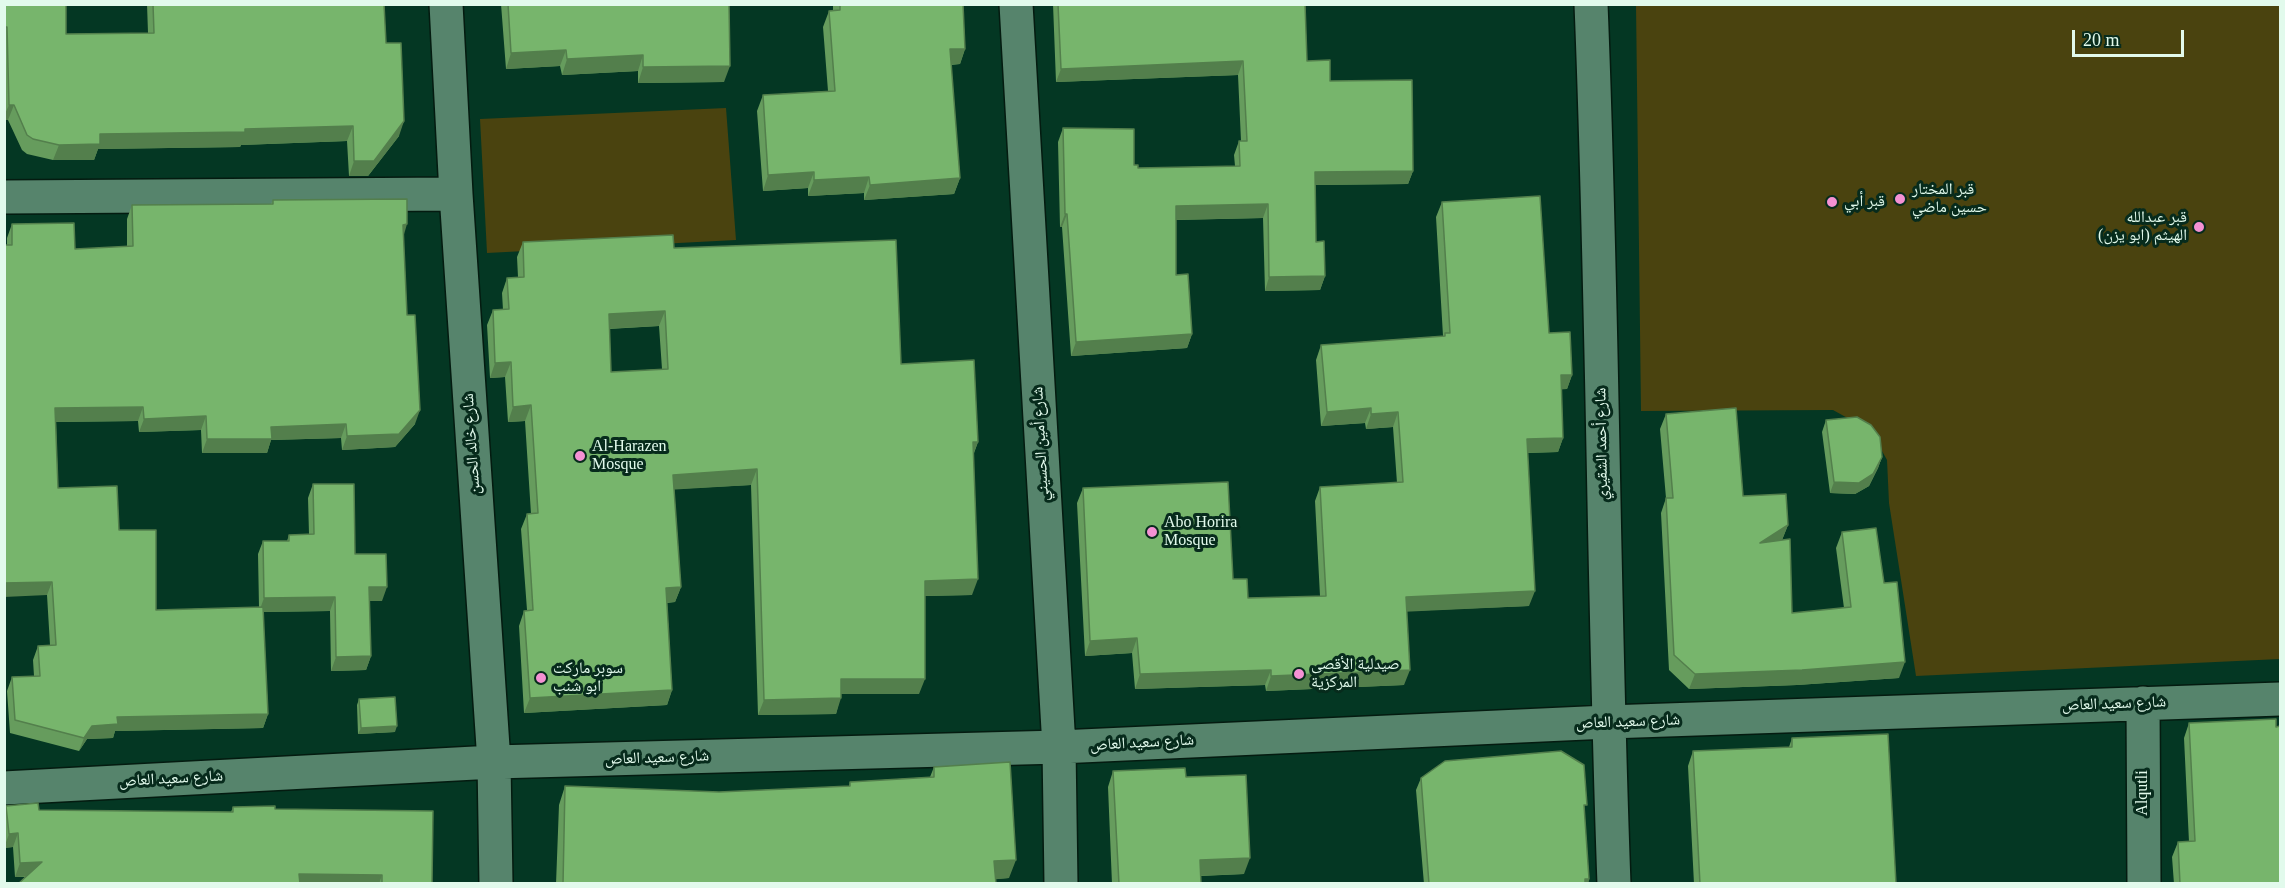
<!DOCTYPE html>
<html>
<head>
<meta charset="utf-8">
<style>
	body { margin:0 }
	#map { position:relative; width:2285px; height:888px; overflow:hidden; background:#043723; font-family:"Times New Roman",serif }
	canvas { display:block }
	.frame { position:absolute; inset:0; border:6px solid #e2faec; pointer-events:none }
	.scale { position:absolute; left:2072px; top:30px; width:112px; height:27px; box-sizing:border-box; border:3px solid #e2faec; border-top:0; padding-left:8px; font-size:18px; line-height:21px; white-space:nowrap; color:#e2faec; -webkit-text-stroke:4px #072b1c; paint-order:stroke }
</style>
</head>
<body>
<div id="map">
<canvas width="2285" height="888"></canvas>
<div class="frame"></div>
<div class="scale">20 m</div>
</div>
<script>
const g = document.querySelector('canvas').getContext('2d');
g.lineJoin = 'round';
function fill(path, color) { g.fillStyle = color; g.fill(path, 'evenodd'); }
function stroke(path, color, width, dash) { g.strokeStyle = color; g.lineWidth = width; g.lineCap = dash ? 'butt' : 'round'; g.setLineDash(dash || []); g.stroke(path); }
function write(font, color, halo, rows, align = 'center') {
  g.font = font + ' "Times New Roman","Noto Naskh Arabic",serif'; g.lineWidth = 6; g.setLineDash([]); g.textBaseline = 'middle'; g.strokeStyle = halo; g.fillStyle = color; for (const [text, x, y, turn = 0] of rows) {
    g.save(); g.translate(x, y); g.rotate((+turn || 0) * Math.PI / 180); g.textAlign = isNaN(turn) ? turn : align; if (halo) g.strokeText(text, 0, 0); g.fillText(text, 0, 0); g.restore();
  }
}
const green = new Path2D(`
	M1636 5H2280V659L1916 676 1889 503 1887 460 1871 431 1833 410 1641 411Z
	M726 108 736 240 487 253 480 119Z`);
const minor = new Path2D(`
	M446 4 456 194 494 762 496 884
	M1016 4 1059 747 1061 884
	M1591 4C1603 297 1603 591 1614 884
	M4 197 456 194
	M2143 703 2144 884
	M4 788 494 762 1059 747 1608 722 2280 699`);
const wall = new Path2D(`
	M4 4 66 34 148 33 147 4H384L386 43 399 136 368 176H349L347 141 241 145 240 147 98 149 94 160H53L27 154 22 150 8 120H4Z
	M501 4H729L724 82 638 83V71L562 75 560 66 506 69Z
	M833 4H963L965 49 960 64 951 65 960 178 954 194 864 200V193L808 196V188L763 191 757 111 763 95 828 91 823 27 829 11 833 10Z
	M1053 4H1305L1307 61 1330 81 1413 171 1408 184 1315 185 1316 242 1325 276 1320 290 1265 291 1263 218 1176 220V275L1192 334 1187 348 1071 356 1062 227H1060L1058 142 1063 128 1138 168 1235 166 1234 155 1239 141H1241L1238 75 1056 82Z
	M273 200 403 236 407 315 415 424 395 447 342 450 341 438 271 440 267 453H202L201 430 139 432 138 421 56 422 58 488 119 530 156 610 259 607 258 554 263 541H287L289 535 309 534 308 498 313 484 355 554 382 601H369L371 656 366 670 331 671 330 611 263 612 268 714 263 728 115 731 113 738 87 739 79 751 10 733 7 691 12 677 34 676 33 660 38 646 50 645 47 595 7 245V238L12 224 75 249 127 247V219L132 205 271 204Z
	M1442 202 1549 333 1572 375 1567 389H1561L1563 438 1558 452 1527 453 1529 606 1407 611 1404 685 1266 691 1265 685 1135 689 1132 653 1085 656 1077 503 1083 488 1233 579 1248 598 1320 596 1315 501 1320 487 1397 483 1393 427 1366 429 1365 423 1321 426 1316 360 1321 345 1443 336 1436 217Z
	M523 242 674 248 901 364 978 442 973 456 972 595 925 596 919 694H841L836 714 758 715 751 485 674 489 681 587 675 602 667 603 672 690 667 705 524 713 519 626 524 611 527 610 521 529 527 514H531L525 421 508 422 505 377 490 378 487 325 493 310H503L502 293 507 278 518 277 517 257ZM659 326 662 369 611 372 609 329Z
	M1666 414 1743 496 1788 525 1782 540 1792 613 1844 608 1836 548 1842 532 1884 583 1899 678 1797 685 1689 689 1669 670 1661 513 1666 498 1660 429Z
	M1826 420 1882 457 1878 468 1869 486 1855 494 1830 493 1822 432Z
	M359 699 395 732 358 734 357 705Z
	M2189 723 2276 727 2280 884H2174L2172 857 2178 842H2189L2184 738Z
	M1792 738 1896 884H1694L1688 766 1693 751 1789 747Z
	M934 767 1009 878 995 879 996 884H556L559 805 565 786 719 792 849 786 850 782 930 777Z
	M1113 771 1186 777 1244 874 1201 876V884H1112L1108 787Z
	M1421 778 1584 813 1589 879 1588 884H1424L1416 790Z
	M6 806 39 810 231 812 233 807 275 809 432 884H18L25 877H15L13 847 4 848V810Z`);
const shadedWall = new Path2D(`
	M950 49H965L960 64 944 65Z
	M566 50 560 66 506 69 511 53Z
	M643 55 638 71 562 75 567 59Z
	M1243 61 1238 75 1056 82 1061 69Z
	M730 66 724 82 638 83 643 67Z
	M9 105H14L8 120H4V116Z
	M404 121 399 136 368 176H349L354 161Z
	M353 126 347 141 241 145 240 147 98 149 94 160H53L59 145 100 134Z
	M1413 171 1408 184 1310 185 1315 172Z
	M814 172 808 188 763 191 768 175Z
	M869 177 864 193 808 196 814 180Z
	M960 178 954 194 864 200 870 185Z
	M1268 204 1263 218 1171 220 1176 206Z
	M1065 214H1067L1062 227H1060Z
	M407 224 403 238V225Z
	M1325 276 1320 290 1265 291 1269 277Z
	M665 311 659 326 603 329 609 314Z
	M1192 334 1187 348 1071 356 1076 342Z
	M511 362 505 377 490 378 495 363Z
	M1561 375H1572L1567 389 1555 390Z
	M531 405 525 421 508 422 513 407Z
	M143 407 138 421 50 422 55 408Z
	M1371 408 1365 423 1321 426 1327 412Z
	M420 410 415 424 395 447 342 450 347 436Z
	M1398 412 1393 427 1366 429 1371 414Z
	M206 416 201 430 139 432 144 419Z
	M346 424 341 438 271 440 267 453H202L207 439 271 427Z
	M1563 438 1558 452 1521 453 1527 439Z
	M973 442H978L972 457Z
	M1882 457 1878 468 1869 486 1855 494 1830 493 1834 482Z
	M757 469 751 485 667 490 673 475Z
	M1788 525 1782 540 1760 543Z
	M978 579 972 595 920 596 925 581Z
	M52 582 47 595 4 597V583Z
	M369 587H387L382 601H364Z
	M681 587 675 602 660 603 666 588Z
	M1535 591 1529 606 1400 612 1406 597Z
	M335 597 330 611 259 612 264 598Z
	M1137 638 1132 653 1085 656 1090 641Z
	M371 656 366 670 331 671 336 657Z
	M1905 662 1899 678 1797 685 1689 689 1695 674Z
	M1271 670 1265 685 1135 689 1140 674Z
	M1410 670 1404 685 1266 691 1271 676Z
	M841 679H925L919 694H835Z
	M672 690 667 705 524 713 530 698Z
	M841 698 836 714 758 715 764 700Z
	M268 714 263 728 115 731 113 738 87 739 79 751 84 738 92 726 117 717Z
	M397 726 395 732 358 734 361 728Z
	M18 833 13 847 4 848 9 834Z
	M1250 858 1244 874 1194 876 1200 860Z
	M1016 860 1009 878 988 880 994 861Z
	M42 862 37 876 15 877 20 863Z
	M299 874 382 875 379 884H296Z
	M1585 879H1589L1588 884H1583Z`);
const building = new Path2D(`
	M4 4H66V34L154 33 153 4H384L386 43H401L404 121 374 161H354L353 126 245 129V132L100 134V144L59 145 33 139 27 135 14 105H9L7 27H4Z
	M508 4H729L730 66 643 67V55L567 59 566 50 511 53Z
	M840 4H963L965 49H950L960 178 870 185 869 177 814 180V172L768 175 763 95 835 91 829 11 840 10Z
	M1058 4H1305L1307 61 1330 60V81L1412 80 1413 171 1315 172 1316 242 1324 241 1325 276 1269 277 1268 204 1176 206V275L1188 274 1192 334 1076 342 1067 214H1065L1063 128 1134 129V165H1138V168L1240 166 1239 141H1247L1243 61 1061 69Z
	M1540 196 1549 333 1570 332 1572 375H1561L1563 438 1527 439 1535 591 1406 597 1410 670 1271 676V670L1140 674 1137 638 1090 641 1083 488 1228 482 1233 579H1247L1248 598 1326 596 1320 487 1403 482 1398 412 1371 414V408L1327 412 1321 345 1445 336V333H1450L1442 202Z
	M407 199V224L403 225 407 315H415L420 410 399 434 347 436 346 424 271 427 272 439H207L206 416 144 419 143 407 55 408 58 488 117 486 119 530H156V610L263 607 268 714 117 717 118 724 92 726 84 738 15 720 12 677 40 676 38 646 56 645 52 582 4 583V245H12V224L74 223 75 249 133 246 132 205 273 204V200Z
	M673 235 674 248 896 240 901 364 974 360 978 442H973L978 579 925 581V679H841V698L764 700 757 469 673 475 681 587 666 588 672 690 530 698 524 611 533 610 527 514 538 513 531 405 513 407 511 362 495 363 493 310 509 309 507 278 524 277 523 242ZM665 311 668 369 611 372 609 314Z
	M1736 408 1743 496 1786 494 1788 525 1760 543 1790 539 1792 613 1851 607 1842 532 1876 528 1884 583 1897 582 1905 662 1802 670 1695 674 1674 655 1666 498H1673L1666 414Z
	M1857 417 1871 425 1880 437 1882 457 1873 474 1859 483 1834 482 1826 420Z
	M313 484H354L355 554H386L387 587H369L371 656 336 657 335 597 264 598 263 541H289V535L314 534Z
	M395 697 397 726 361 728 359 699Z
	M2276 719V727L2280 726V884H2180L2178 842 2195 841 2189 723Z
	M1888 734 1896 884H1700L1693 751 1792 747V738Z
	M1561 751 1584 765 1587 805H1584L1589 879H1585V884H1429L1421 778 1445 761Z
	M1010 762 1016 860 994 861 996 884H563L565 786 719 792 850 786V782L934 777V767Z
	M1185 768 1186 777 1246 775 1250 858 1200 860 1201 884H1119L1113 771Z
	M38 803 39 810 233 812V807L275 806V809L433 811 432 884H382V875L299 874 300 884H18L42 862 20 863 18 833 9 834 6 806Z`);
const markers = [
	[1900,199,6,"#f491d3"],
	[1832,202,6,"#f491d3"],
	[2199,227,6,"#f491d3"],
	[580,456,6,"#f491d3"],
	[1152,532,6,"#f491d3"],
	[1299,674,6,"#f491d3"],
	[541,678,6,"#f491d3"]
];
const poiNames = [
	["قبر المختار",1912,190],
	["حسين ماضي",1912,208],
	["قبر أبي",1844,202],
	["قبر عبدالله",2187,218,"right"],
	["الهيثم (ابو يزن)",2187,236,"right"],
	["Al-Harazen",592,447],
	["Mosque",592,465],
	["Abo Horira",1164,523],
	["Mosque",1164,541],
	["صيدلية الأقصى",1311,665],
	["المركزية",1311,683],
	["سوبر ماركت",553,669],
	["ابو شنب",553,687]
];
const streetNames = [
	["شارع خالد الحسن",472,444,-94],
	["شارع أمين الحسيني",1041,444,-93],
	["شارع أحمد الشقيري",1602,444,-91],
	["شارع سعيد العاص",2114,704,-2],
	["شارع سعيد العاص",1628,722,-2],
	["شارع سعيد العاص",1142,743,-3],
	["شارع سعيد العاص",657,758,-2],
	["شارع سعيد العاص",171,779,-3],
	["Alqutli",2143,793,-90]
];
fill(green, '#4a430f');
stroke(minor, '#041b10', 36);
stroke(minor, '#56846c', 33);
fill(wall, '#669c5d');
fill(shadedWall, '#537f4c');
fill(building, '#77b56c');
stroke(building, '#537f4c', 1.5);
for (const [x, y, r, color] of markers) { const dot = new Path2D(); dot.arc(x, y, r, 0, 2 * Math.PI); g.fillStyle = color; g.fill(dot); stroke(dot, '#072b1c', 2); }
write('16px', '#e2faec', '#072b1c', poiNames, 'left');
write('16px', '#e2faec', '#072b1c', streetNames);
</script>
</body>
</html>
